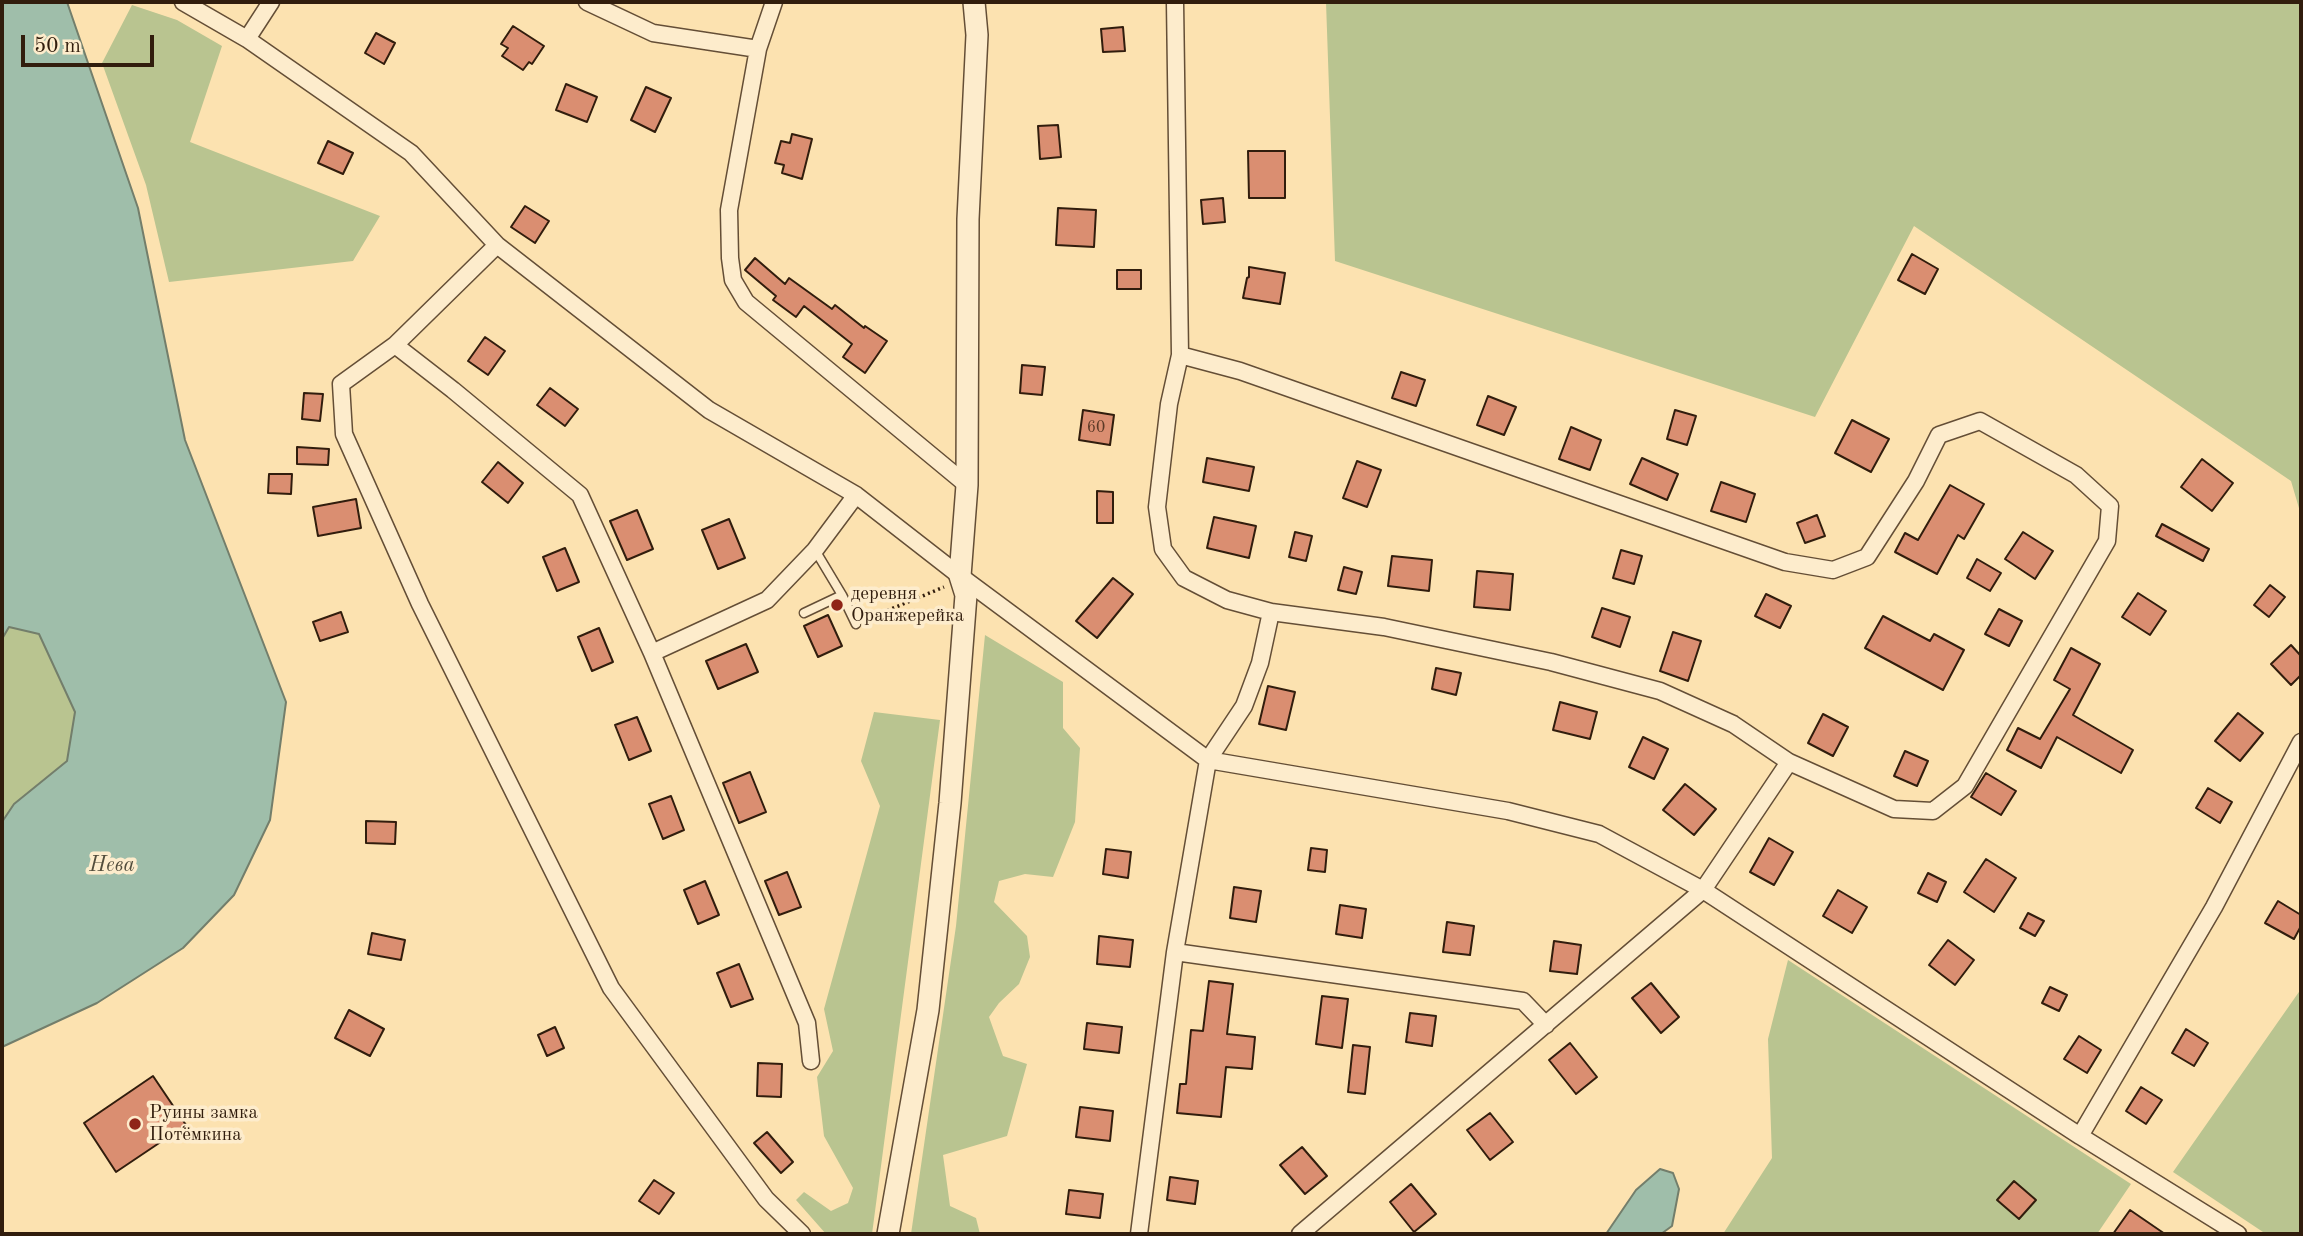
<!DOCTYPE html>
<html>
<head>
<meta charset="utf-8">
<style>
	body { margin:0 }
	#map { position:relative; width:2303px; height:1236px; overflow:hidden; background:#fce2b0; font-family:"Old Standard TT",serif }
	canvas { display:block }
	.frame { position:absolute; inset:0; border:4px solid #311d0d; pointer-events:none }
	.scale { position:absolute; left:21px; top:35px; width:133px; height:32px; box-sizing:border-box; border:4px solid #311d0d; border-top:0; padding-left:9px; font-size:21px; line-height:24px; white-space:nowrap; color:#311d0d; -webkit-text-stroke:5px #fdeccc; paint-order:stroke }
</style>
</head>
<body>
<div id="map">
<canvas width="2303" height="1236"></canvas>
<div class="frame"></div>
<div class="scale">50 m</div>
</div>
<script>
const g = document.querySelector('canvas').getContext('2d');
g.lineJoin = 'round';
function fill(path, color) { g.fillStyle = color; g.fill(path, 'evenodd'); }
function stroke(path, color, width, dash) { g.strokeStyle = color; g.lineWidth = width; g.lineCap = dash ? 'butt' : 'round'; g.setLineDash(dash || []); g.stroke(path); }
function write(font, color, halo, rows, align = 'center') {
  g.font = font + ' "Old Standard TT",serif'; g.lineWidth = 7; g.setLineDash([]); g.textBaseline = 'middle'; g.strokeStyle = halo; g.fillStyle = color; for (const [text, x, y, turn = 0] of rows) {
    g.save(); g.translate(x, y); g.rotate((+turn || 0) * Math.PI / 180); g.textAlign = isNaN(turn) ? turn : align; if (halo) g.strokeText(text, 0, 0); g.fillText(text, 0, 0); g.restore();
  }
}
const green = new Path2D(`
	M1326 2H2301V515L2291 481 1914 226 1815 417 1335 261Z
	M132 5 177 20 222 46 190 142 380 216 353 261 169 282 146 185 102 63Z
	M9 627 39 634 75 712 67 761 14 804 2 822V639Z
	M985 635 1063 682V728L1080 748 1075 822 1053 877 1025 874 999 881 994 902 1027 936 1030 957 1019 984 999 1003 989 1017 1003 1056 1027 1064 1007 1136 943 1155 950 1206 976 1218 980 1234H911L956 926Z
	M874 712 940 720 872 1234H826L796 1200 804 1192 831 1211 848 1203 853 1188 824 1136 817 1077 833 1051 824 1009 880 806 861 761Z
	M1788 960 2131 1184 2097 1234H1723L1772 1158 1768 1039Z
	M2301 989V1234H2266L2173 1172Z`);
const water = new Path2D(`
	M2 2H67L138 208 185 440 286 702 270 820 234 895 183 948 97 1003 2 1047V822L14 804 67 761 75 712 39 634 9 627 2 639Z
	M1660 1169 1673 1173 1679 1189 1672 1226 1661 1234H1606L1636 1190Z`);
const building = new Path2D(`
	M513 26 544 46 532 64 529 62 523 70 502 56 508 48 501 44Z
	M1123 27 1125 51 1103 52 1101 29Z
	M376 33 395 43 384 64 365 53Z
	M566 84 597 97 587 122 556 110Z
	M646 87 671 98 655 132 631 120Z
	M1058 125 1061 157 1040 159 1038 126Z
	M792 134 812 139 802 179 782 173 784 165 775 163 781 141 790 143Z
	M328 141 353 153 343 174 318 163Z
	M1248 151H1285V198H1249Z
	M1223 198 1225 222 1203 224 1201 200Z
	M525 206 549 221 535 243 511 227Z
	M1058 208 1096 210 1094 247 1056 245Z
	M1912 254 1938 269 1925 294 1898 280Z
	M755 258 785 284 789 278 832 309 835 305 864 328 865 326 887 341 865 373 843 357 852 344 804 306 796 317 773 300 776 296 745 270Z
	M1249 267 1285 273 1280 304 1243 298 1247 278 1249 277Z
	M1117 270H1141V289H1117Z
	M485 337 505 351 488 375 468 361Z
	M1022 365 1045 367 1042 395 1020 393Z
	M1401 372 1425 380 1416 406 1392 398Z
	M550 388 578 409 565 426 537 405Z
	M304 393 323 394 320 421 302 419Z
	M1488 396 1516 407 1504 435 1477 425Z
	M1083 410 1114 415 1110 445 1079 440Z
	M1675 410 1696 416 1687 445 1667 439Z
	M1852 420 1889 439 1871 472 1835 453Z
	M1571 427 1601 440 1590 470 1559 459Z
	M297 447 329 449 328 465 297 464Z
	M1207 458 1254 467 1249 491 1203 482Z
	M1642 458 1678 474 1667 500 1630 484Z
	M2202 459 2233 483 2212 511 2181 487Z
	M1357 461 1381 470 1367 507 1343 498Z
	M498 462 523 483 508 503 482 482Z
	M269 474H292L291 494 268 493Z
	M1721 482 1755 494 1746 522 1711 511Z
	M1950 485 1984 504 1964 539 1958 535 1937 574 1895 552 1905 533 1918 540Z
	M1097 491 1113 492V523H1097Z
	M356 499 361 528 318 536 313 507Z
	M637 510 653 549 627 560 610 521Z
	M1817 515 1825 536 1805 543 1797 523Z
	M1214 517 1256 526 1249 558 1207 548Z
	M729 519 745 558 718 569 702 530Z
	M2162 524 2209 549 2203 561 2156 536Z
	M1295 532 1312 536 1306 561 1289 557Z
	M2023 532 2053 551 2035 579 2005 559Z
	M565 548 579 582 557 591 543 557Z
	M1621 550 1642 556 1634 584 1613 578Z
	M1392 556 1432 560 1429 591 1388 586Z
	M1977 559 2001 573 1990 591 1967 578Z
	M1344 567 1362 572 1356 594 1338 590Z
	M1477 571 1513 574 1510 610 1474 607Z
	M1113 578 1133 594 1097 638 1076 621Z
	M2270 585 2285 597 2269 617 2254 605Z
	M2138 593 2166 611 2150 635 2122 617Z
	M1766 594 1791 606 1780 628 1755 616Z
	M1602 608 1630 617 1620 647 1592 637Z
	M1999 609 2022 621 2009 646 1985 634Z
	M341 612 348 632 320 641 313 622Z
	M828 615 842 646 818 657 804 626Z
	M1883 616 1930 641 1934 634 1964 650 1943 690 1865 648Z
	M599 628 613 662 592 671 578 637Z
	M1673 632 1701 641 1688 681 1660 671Z
	M746 644 758 672 718 689 706 661Z
	M2291 645 2301 656V675L2291 685 2271 664Z
	M2071 648 2100 664 2073 715 2133 750 2121 773 2057 737 2041 768 2007 750 2018 728 2040 739 2070 689 2054 680Z
	M1436 668 1461 673 1456 695 1432 689Z
	M1268 686 1295 692 1286 730 1259 724Z
	M1560 702 1597 712 1590 739 1553 730Z
	M2238 713 2263 733 2240 761 2215 741Z
	M1823 714 1848 727 1833 756 1808 743Z
	M637 717 651 751 629 760 615 725Z
	M1643 737 1668 749 1654 779 1629 767Z
	M1905 751 1928 761 1917 786 1894 776Z
	M750 772 766 812 739 823 723 783Z
	M1986 773 2016 791 2001 815 1971 797Z
	M1685 784 1716 809 1694 835 1663 810Z
	M2208 788 2232 802 2220 823 2196 808Z
	M671 796 684 830 663 839 649 804Z
	M366 821 396 822 395 844 366 843Z
	M1769 838 1793 852 1774 885 1750 872Z
	M1311 848 1327 850 1325 872 1308 870Z
	M1106 849 1131 852 1128 878 1103 874Z
	M1986 859 2016 878 1994 912 1964 892Z
	M787 872 801 907 779 915 765 881Z
	M1928 873 1946 882 1937 902 1918 893Z
	M705 881 719 915 698 924 684 890Z
	M1234 887 1261 891 1256 922 1230 918Z
	M1838 890 1867 907 1852 933 1823 916Z
	M2278 901 2301 915V926L2294 939 2265 923Z
	M1340 905 1366 909 1362 938 1336 934Z
	M2028 913 2044 921 2035 936 2020 928Z
	M1447 922 1474 926 1470 955 1443 952Z
	M372 933 405 940 401 960 368 954Z
	M1099 936 1133 940 1130 967 1097 964Z
	M1948 940 1974 960 1955 985 1929 965Z
	M1554 941 1581 945 1577 974 1550 971Z
	M739 964 753 999 731 1007 717 973Z
	M1209 981 1233 984 1227 1034 1255 1037 1252 1069 1226 1067 1221 1117 1177 1113 1180 1084H1186L1191 1030 1203 1031Z
	M1651 983 1679 1017 1661 1033 1632 998Z
	M2050 987 2067 995 2059 1011 2042 1003Z
	M1322 996 1348 999 1342 1048 1316 1044Z
	M349 1010 384 1029 370 1056 335 1038Z
	M1410 1013 1436 1016 1432 1046 1406 1042Z
	M1087 1023 1122 1027 1119 1053 1084 1049Z
	M555 1027 564 1048 547 1056 538 1035Z
	M2186 1029 2208 1043 2194 1066 2172 1053Z
	M2079 1036 2101 1050 2087 1073 2064 1059Z
	M1570 1043 1597 1077 1576 1094 1549 1060Z
	M1353 1045 1370 1047 1365 1094 1348 1092Z
	M758 1063 782 1064 781 1097 757 1096Z
	M153 1076 186 1125 116 1172 84 1123Z
	M2141 1087 2162 1100 2146 1124 2126 1111Z
	M1080 1107 1113 1111 1110 1141 1076 1137Z
	M1490 1113 1513 1142 1490 1160 1467 1130Z
	M767 1132 793 1162 781 1173 754 1143Z
	M1302 1147 1327 1176 1305 1194 1280 1165Z
	M1170 1177 1198 1181 1195 1204 1167 1200Z
	M654 1180 674 1193 659 1214 639 1201Z
	M2014 1181 2036 1200 2019 1219 1997 1200Z
	M1411 1184 1436 1214 1414 1232 1390 1202Z
	M1069 1190 1103 1194 1100 1218 1066 1214Z
	M2130 1210 2165 1234H2113Z`);
const path = new Path2D(`
	M867 619 944 587`);
const service = new Path2D(`
	M815 550 842 595 856 624
	M804 613 842 595`);
const minor = new Path2D(`
	M183 2 247 39 411 153 497 245 709 410 856 495 960 576 1208 760 1508 811 1599 834 1703 890 2080 1136 2238 1234
	M587 2 653 33 758 49
	M774 2 758 49 729 210 730 258 733 280 746 302 967 485
	M1175 2 1180 355 1169 404 1157 507 1163 549 1184 578 1227 600 1271 612 1384 627 1551 662 1660 691 1733 724 1789 762 1894 809 1933 811 1965 786 2107 541 2110 506 2076 475 1980 421 1939 435 1916 481 1867 557 1833 570 1785 562 1240 371 1180 355
	M247 39 271 2
	M497 245 395 345 341 384 344 434 420 604 611 988 766 1199 802 1234
	M395 345 453 390 580 495 652 653 807 1023 811 1061
	M652 653 767 600 815 550 856 495
	M1175 952 1523 1001 1546 1025
	M2080 1136 2214 907 2301 742
	M1139 1234 1175 952 1208 760 1244 706 1260 663 1271 612
	M1300 1234 1703 890 1789 762`);
const tertiary = new Path2D(`
	M888 1234 928 1010 950 803 966 595 960 576 967 485 968 219 977 35 974 2`);
const markers = [
	[837,605,7,"#8f2418"],
	[135,1124,7,"#8f2418"]
];
const numberNames = [
	["60",1096,428]
];
const poiNames = [
	["деревня",851,594],
	["Оранжерейка",851,616],
	["Руины замка",149,1113],
	["Потёмкина",149,1135]
];
const waterNames = [
	["Нева",112,865]
];
fill(green, '#b9c490');
fill(water, '#9fbeaa');
stroke(water, '#737e6b', 2);
fill(building, '#da8e71');
stroke(building, '#311d0d', 2);
stroke(service, '#644e36', 11);
stroke(minor, '#644e36', 19);
stroke(tertiary, '#644e36', 24);
stroke(path, '#311d0d', 3.5, [2, 3.5]);
stroke(service, '#fdeccc', 8);
stroke(minor, '#fdeccc', 16);
stroke(tertiary, '#fdeccc', 21);
for (const [x, y, r, color] of markers) { const dot = new Path2D(); dot.arc(x, y, r, 0, 2 * Math.PI); g.fillStyle = color; g.fill(dot); stroke(dot, '#fdeccc', 2.5); }
write('16px', '#5b3926', null, numberNames);
write('19px', '#311d0d', '#fdeccc', poiNames, 'left');
write('italic 21px', '#524d3c', '#fdeccc', waterNames);
</script>
</body>
</html>
